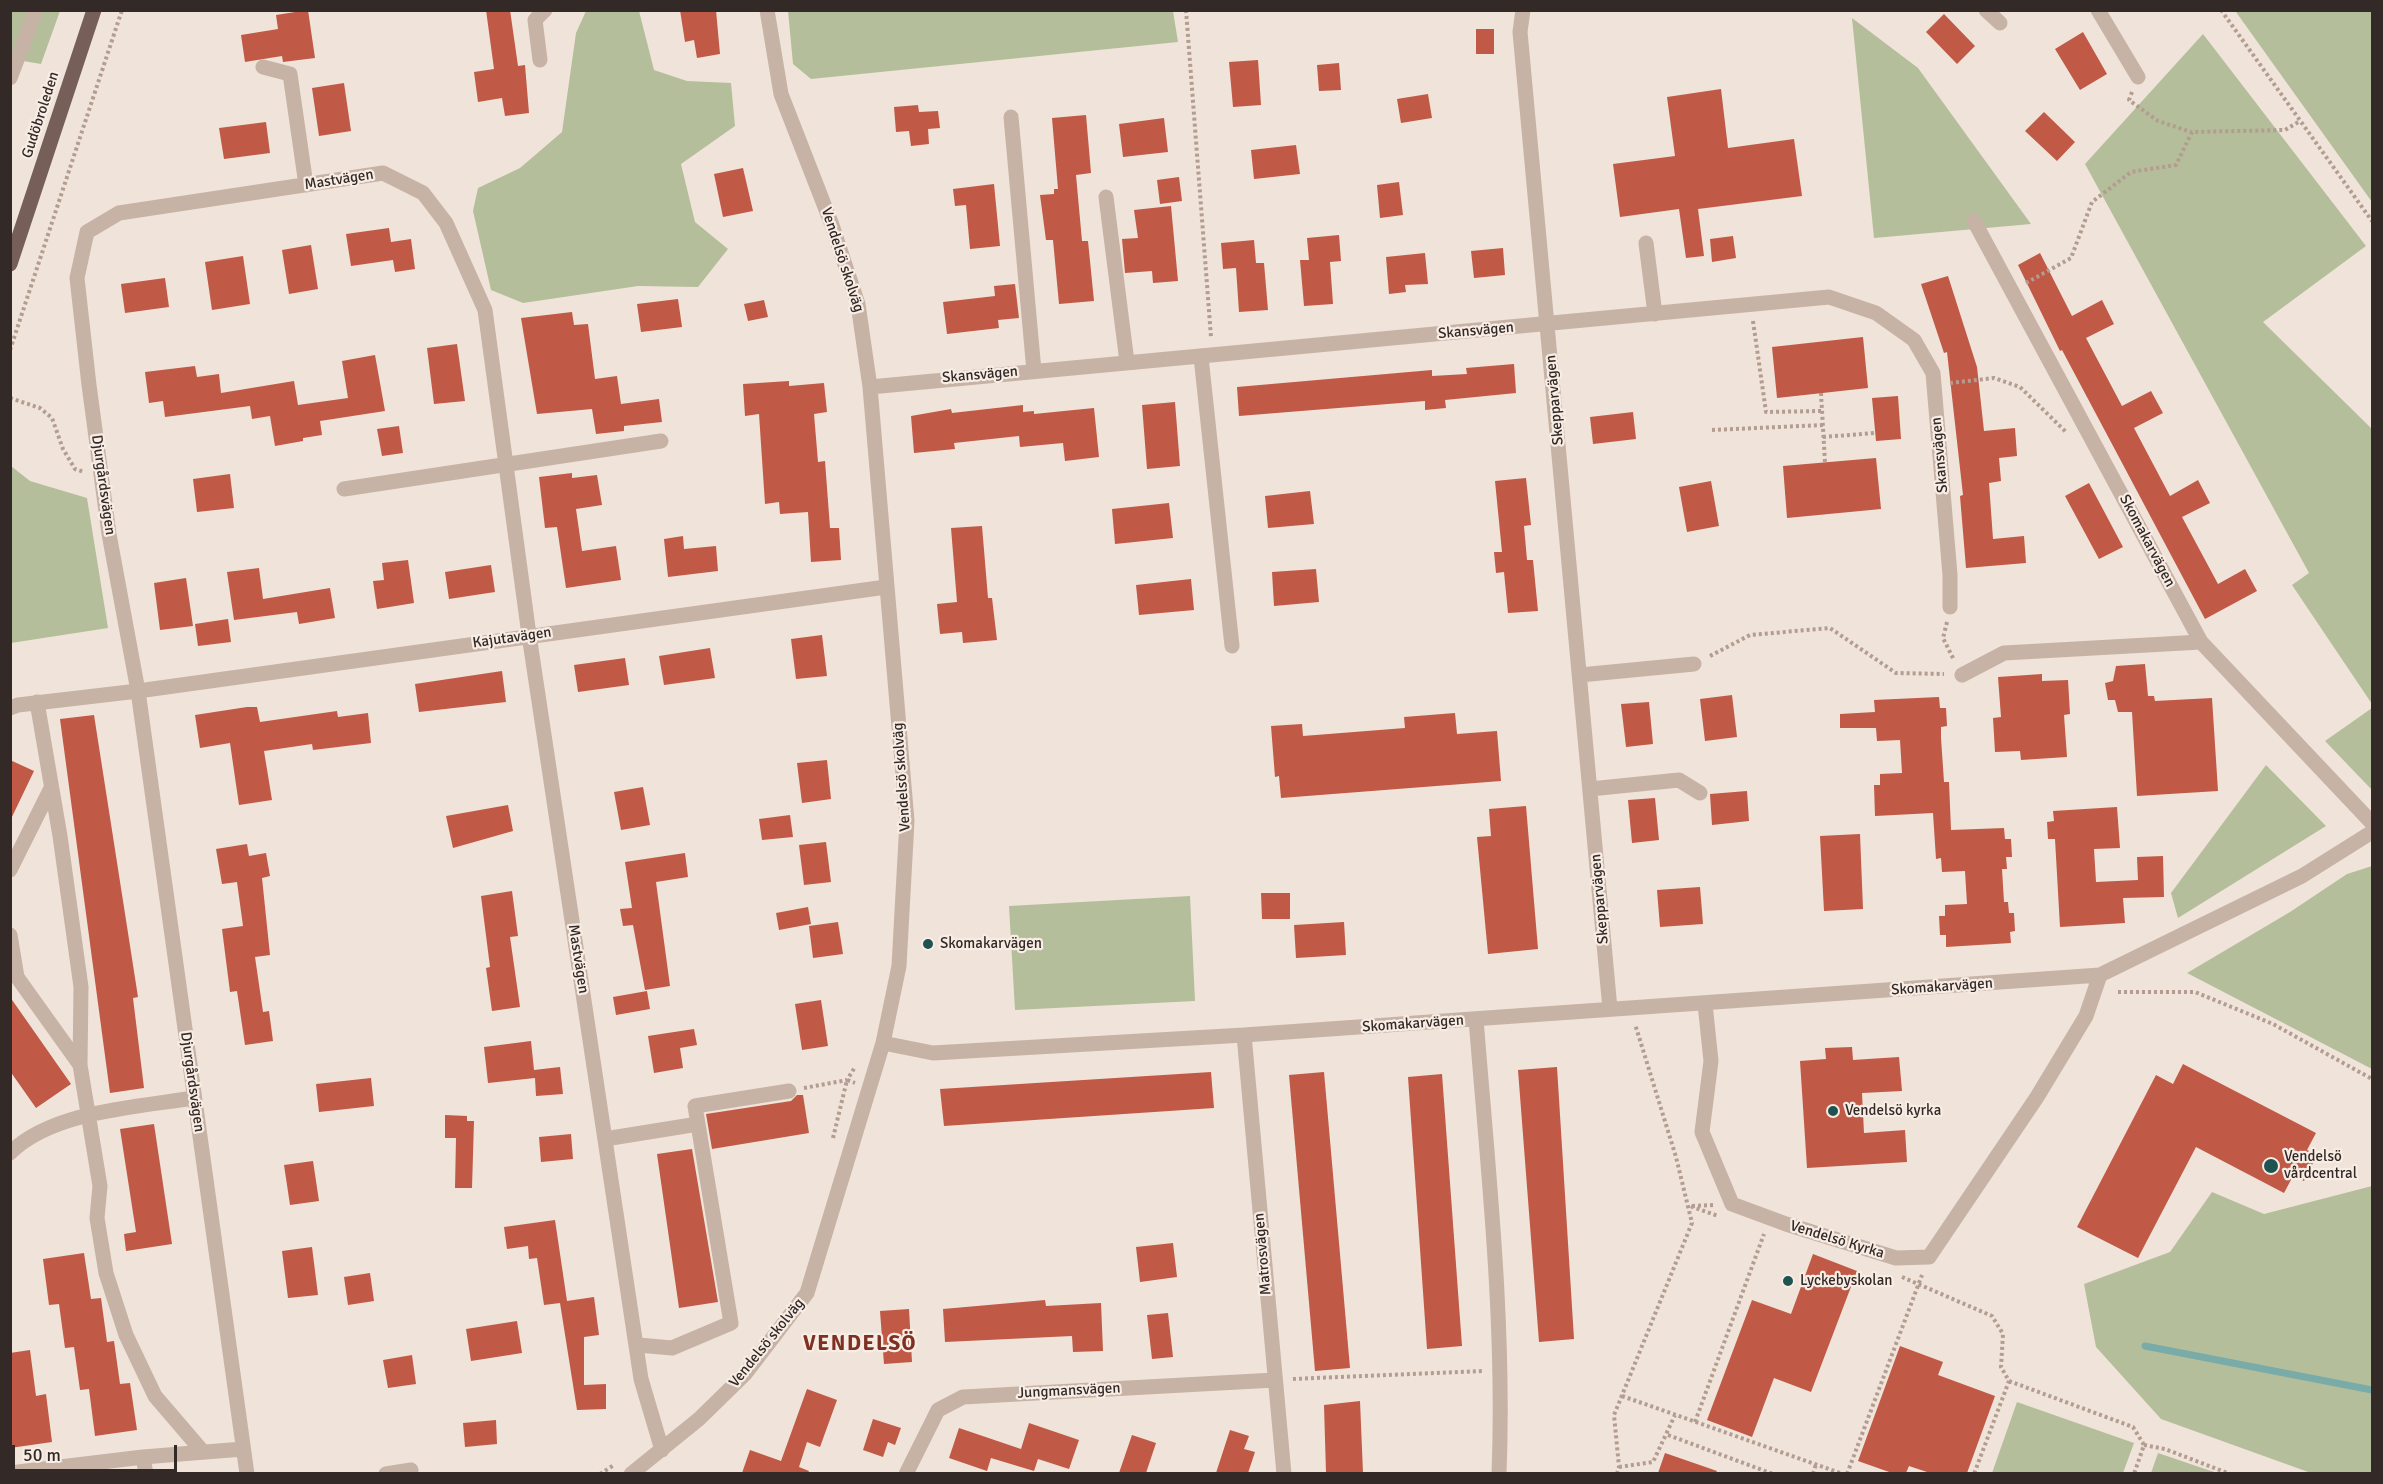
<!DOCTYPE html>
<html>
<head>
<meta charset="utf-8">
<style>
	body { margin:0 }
	#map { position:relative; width:2383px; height:1484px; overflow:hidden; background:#f0e3d9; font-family:Signika,sans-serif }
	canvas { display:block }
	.frame { position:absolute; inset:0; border:12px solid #332926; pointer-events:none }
	.scale { position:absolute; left:12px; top:1445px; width:165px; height:27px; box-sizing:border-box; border:3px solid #332926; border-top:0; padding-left:8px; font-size:18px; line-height:21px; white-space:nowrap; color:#332926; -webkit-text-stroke:4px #f8ede5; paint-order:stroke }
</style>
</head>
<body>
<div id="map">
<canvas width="2383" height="1484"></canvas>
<div class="frame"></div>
<div class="scale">50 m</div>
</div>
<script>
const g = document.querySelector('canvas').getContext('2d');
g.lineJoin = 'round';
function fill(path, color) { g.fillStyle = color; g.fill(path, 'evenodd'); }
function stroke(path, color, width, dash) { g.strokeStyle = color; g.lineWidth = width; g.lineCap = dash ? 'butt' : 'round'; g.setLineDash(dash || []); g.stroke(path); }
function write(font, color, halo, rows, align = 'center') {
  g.font = font + ' Signika,sans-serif'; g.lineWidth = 4.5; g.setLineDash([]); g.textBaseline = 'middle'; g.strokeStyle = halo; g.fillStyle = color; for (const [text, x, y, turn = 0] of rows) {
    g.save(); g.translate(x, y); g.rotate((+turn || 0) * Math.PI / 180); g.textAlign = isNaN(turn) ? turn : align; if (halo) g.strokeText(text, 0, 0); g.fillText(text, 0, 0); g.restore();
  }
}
const green = new Path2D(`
	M10 11H60L41 64 11 59Z
	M586 11H639L654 70 687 81 731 83 735 126 681 164 695 222 728 249 698 287 638 286 523 303 491 290 473 211 478 188 520 168 562 132 576 33Z
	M1047 11H1173L1178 42 811 79 793 64 788 11Z
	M2235 11H2372V202L2236 12Z
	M1852 18 1918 68 2031 224 1874 238Z
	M2203 34 2366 246 2263 322 2372 429V704L2292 585 2309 573 2085 164Z
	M11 466 30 481 87 498 108 628 11 643Z
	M2372 708V790L2325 741Z
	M2266 765 2326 826 2178 918 2171 893Z
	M2372 866V1069L2187 973 2290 912 2347 874Z
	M1190 896 1195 1001 1015 1010 1009 906Z
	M2372 1186V1473H2311L2161 1419 2096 1347 2084 1284 2170 1252 2212 1192 2264 1214Z
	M2017 1402 2134 1443 2123 1473H1992Z
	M2158 1453 2217 1473H2151Z`);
const stream = new Path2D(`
	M2145 1346 2372 1390`);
const building = new Path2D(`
	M308 10 315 58 283 62 282 56 245 62 241 35 278 29 276 15Z
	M486 10H510L518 66 525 65 529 113 505 116 502 98 478 102 474 72 494 69Z
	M680 10H716L720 54 697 58 694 40 685 42Z
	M1944 14 1975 46 1957 64 1926 32Z
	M1476 29H1494V54H1476Z
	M2083 32 2107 74 2080 90 2055 49Z
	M1258 60 1261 105 1233 107 1229 62Z
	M1339 63 1341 90 1319 91 1317 65Z
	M344 83 351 131 319 136 312 88Z
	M1721 89 1728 148 1794 139 1802 196 1698 209 1704 256 1686 258 1679 209 1620 217 1613 164 1675 156 1667 97Z
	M1428 94 1432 118 1401 123 1397 99Z
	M918 105 919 112 938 111 940 128 928 129 929 144 911 146 909 131 896 132 894 107Z
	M2044 112 2075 142 2057 161 2025 131Z
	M1086 115 1091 173 1076 175 1082 241H1088L1094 301 1059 304 1053 240H1046L1040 195 1054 194V189H1058L1052 118Z
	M1164 118 1168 152 1123 157 1119 124Z
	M266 122 270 153 224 159 219 128Z
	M1296 145 1300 174 1254 179 1251 150Z
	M743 168 753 211 723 217 714 174Z
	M1179 177 1182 201 1160 204 1157 180Z
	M1399 182 1403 215 1380 218 1377 185Z
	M994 184 1000 246 970 249 966 205 955 206 953 189Z
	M1171 206 1178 281 1153 283 1152 271 1125 273 1122 239 1138 238 1134 210Z
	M389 228 391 242 411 239 415 269 395 272 393 260 351 266 346 234Z
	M1339 235 1341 261 1330 262 1333 304 1304 306 1300 260H1309L1307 238Z
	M1733 236 1736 258 1712 262 1710 239Z
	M1254 240 1256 263H1264L1268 310 1239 312 1236 268 1223 269 1221 243Z
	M311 245 318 289 289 294 282 250Z
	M1503 248 1505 275 1474 278 1471 251Z
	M1425 253 1428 284 1405 285 1406 292 1389 294 1386 257Z
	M2040 253 2072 316 2102 300 2114 324 2086 338 2122 406 2151 391 2163 413 2134 428 2170 496 2198 480 2210 503 2182 517 2218 584 2245 569 2257 591 2205 619 2062 350 2060 351 2018 265Z
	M243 256 250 304 212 310 205 262Z
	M1948 276 1977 367 1984 431 2015 428 2017 456 1999 458 2001 481 1989 483 1993 539 2024 536 2026 563 1966 568 1960 496 1963 495 1947 352 1944 353 1921 284Z
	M165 278 169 307 125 313 121 284Z
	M1015 284 1019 318 998 320 999 328 947 334 943 302 995 296 994 286Z
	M678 299 682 327 641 332 637 304Z
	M764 300 768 317 748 321 744 304Z
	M572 312 574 325 588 324 595 379 617 376 621 404 659 399 662 422 624 426V431L596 434 592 409 537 414 521 318Z
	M1863 337 1868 388 1777 398 1772 347Z
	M457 344 465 401 434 404 427 348Z
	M375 355 385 411 320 421 322 435 303 438V441L275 446 270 416 252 419 250 406 165 417 163 401 149 403 145 372 195 366 197 377 219 374 221 393 294 381 298 405 348 398 342 361Z
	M1514 364 1516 393 1445 400 1446 408 1425 410V401L1239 416 1237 387 1432 370V376L1467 374 1466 368Z
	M789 381V386L824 383 827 412 814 414 818 462 825 461 830 528H839L841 560 811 562 808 512 780 514 779 502 765 504 759 414 745 416 743 384Z
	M1898 396 1901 439 1876 441 1872 398Z
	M1175 402 1180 466 1147 469 1142 405Z
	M1023 405V412L1034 411V414L1094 408 1099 457 1065 461 1063 443 1020 447 1019 436 954 443 955 449 914 453 911 416 951 409 952 413Z
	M1633 412 1636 439 1593 444 1590 417Z
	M399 426 403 453 382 456 377 429Z
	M1876 458 1881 509 1787 518 1783 466Z
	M572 473V478L597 475 602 505 576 509 582 551 616 546 621 580 566 588 557 527 545 528 539 477Z
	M230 474 234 508 197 512 193 479Z
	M1526 478 1531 525 1524 526 1527 560H1533L1538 611 1508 613 1504 572 1496 573 1494 552H1502L1495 481Z
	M1711 481 1719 526 1687 532 1679 487Z
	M2089 483 2123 547 2099 559 2065 496Z
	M1310 491 1314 524 1268 528 1265 496Z
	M1169 503 1173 538 1115 544 1112 509Z
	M982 526 988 598H992L997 640 963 643 962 632 940 634 937 604 957 602 951 528Z
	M683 536 684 549 716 546 718 571 668 577 664 539Z
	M408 560 414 603 377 609 373 581 384 580 382 563Z
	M491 565 495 592 449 599 445 572Z
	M259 568 263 599 330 588 335 618 299 624 297 612 234 620 227 572Z
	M1316 569 1319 602 1274 606 1272 572Z
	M186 578 193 626 160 630 154 583Z
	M1191 579 1194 610 1139 615 1136 585Z
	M228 619 231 642 198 646 195 624Z
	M822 635 827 676 796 679 791 639Z
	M710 648 715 678 664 685 659 656Z
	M625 658 629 685 578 692 574 665Z
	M2145 664 2148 696H2154L2155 701 2212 698 2218 791 2137 796 2132 712H2118L2115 700H2108L2105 683 2113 681 2116 666Z
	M502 671 506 702 419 712 415 684Z
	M2042 674V681L2068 680 2070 714 2064 715 2067 757 2021 760 2020 751 1995 752 1993 718 2001 717 1998 677Z
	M1732 695 1737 737 1705 741 1700 699Z
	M1939 697 1940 708H1946L1947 726 1941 727V738L1944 782H1949L1951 830 2004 828 2005 839H2011L2012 857H2006L2007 869H2002L2004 902H2008L2009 913H2014L2015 931 2010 932 2011 943 1946 947V935H1940L1939 916H1945V905L1967 904 1965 871 1942 872 1941 858 1936 859 1933 813 1875 816 1874 785H1880V774L1902 773 1900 740 1877 741 1876 728H1840V714L1875 712 1874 700Z
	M1649 702 1653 744 1626 747 1621 704Z
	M247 707H257L260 722 337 711 338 717 368 713 371 743 313 750 312 744 264 751 272 800 239 805 230 743 200 748 195 715Z
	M1455 713 1457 734 1497 731 1501 781 1281 798 1279 776 1275 777 1271 726 1302 724 1303 736 1405 728 1404 717Z
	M94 715 138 997 133 998 144 1088 110 1093 60 719Z
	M10 760 34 771 10 821Z
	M827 760 831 799 802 803 797 763Z
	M643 787 650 825 621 830 614 792Z
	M1747 791 1749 821 1712 825 1710 794Z
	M1655 798 1659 840 1632 843 1628 800Z
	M508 805 513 831 453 848 446 816Z
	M1526 806 1538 949 1488 954 1477 837 1491 836 1489 809Z
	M2117 807 2120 848 2094 849 2096 882 2138 880 2137 857 2163 856 2164 897 2123 898 2125 923 2060 927 2055 839H2048L2047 822 2054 821 2053 811Z
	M790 815 793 837 762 840 759 819Z
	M1860 834 1863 909 1824 911 1820 836Z
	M826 842 831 882 804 885 799 845Z
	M247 844 249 856 266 853 270 876 262 878 270 955 255 957 263 1012 269 1011 273 1041 245 1045 237 991 230 992 222 929 243 926 237 882 222 884 216 849Z
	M685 853 688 877 656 882 670 986 645 990 633 925 623 926 620 909 632 908 625 862Z
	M1700 887 1703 924 1660 927 1657 890Z
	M512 891 518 936 510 937 520 1007 492 1011 486 968 490 967 481 896Z
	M1261 893H1290V919H1262Z
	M808 907 811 924 779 930 776 913Z
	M838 922 843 954 813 958 809 926Z
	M1344 922 1346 955 1296 958 1294 925Z
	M647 991 650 1009 616 1015 613 997Z
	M10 997 71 1084 36 1108 10 1071Z
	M821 1000 828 1046 802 1050 795 1004Z
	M694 1029 697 1045 680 1048 683 1068 654 1073 648 1036Z
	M531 1041 534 1070 560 1067 563 1094 536 1096 535 1078 488 1083 484 1047Z
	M1852 1047 1853 1060 1899 1057 1902 1091 1862 1093 1864 1133 1905 1130 1907 1162 1807 1168 1800 1061 1826 1059 1825 1048Z
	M2183 1064 2316 1133 2307 1150 2317 1155 2304 1181 2293 1176 2284 1193 2196 1147 2138 1258 2077 1227 2156 1075 2173 1084Z
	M1557 1067 1574 1339 1539 1342 1518 1070Z
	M1211 1072 1214 1108 944 1126 940 1089Z
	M1324 1072 1350 1368 1315 1371 1289 1075Z
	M1442 1074 1462 1346 1427 1349 1408 1077Z
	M371 1078 374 1106 319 1112 316 1084Z
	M797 1095H803L809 1133 712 1149 706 1114 791 1101Z
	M445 1115 467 1116V1121H474L472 1188H455L456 1138H445Z
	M154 1124 172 1244 126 1251 124 1234 136 1232 120 1129Z
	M571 1134 573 1159 541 1162 539 1137Z
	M692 1149 718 1302 679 1308 657 1154Z
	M313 1161 319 1201 290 1205 284 1165Z
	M555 1220 567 1301 594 1297 599 1335 584 1337V1385L606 1384V1409L577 1410 560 1303 544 1305 537 1258 529 1259 528 1246 507 1249 504 1227Z
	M1173 1243 1177 1277 1140 1282 1136 1247Z
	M312 1247 318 1295 288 1298 282 1251Z
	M84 1253 91 1299 101 1298 107 1342 114 1341 120 1384 130 1383 137 1430 95 1436 89 1389 80 1390 74 1347 65 1348 59 1304 49 1305 43 1259Z
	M1813 1254 1857 1271 1811 1392 1774 1378 1752 1437 1707 1420 1752 1300 1791 1314Z
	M370 1273 374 1301 348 1305 344 1277Z
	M1045 1300 1046 1306 1101 1303 1103 1351 1073 1352 1072 1336 945 1342 943 1309Z
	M909 1309 912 1362 884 1364 880 1311Z
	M1168 1313 1173 1357 1152 1359 1147 1315Z
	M517 1321 522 1353 471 1361 466 1329Z
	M1900 1346 1943 1362 1938 1375 1995 1396 1967 1473H1930L1909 1466 1906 1473H1892L1858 1461Z
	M30 1350 36 1396 46 1394 52 1442 10 1448V1353Z
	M412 1355 416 1384 388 1388 383 1360Z
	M807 1389 837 1400 820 1447 807 1442 799 1467 809 1471 808 1473H742L750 1450 781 1461Z
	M1360 1401 1363 1473H1326L1324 1405Z
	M873 1419 901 1428 895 1445 888 1442 883 1457 863 1450Z
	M496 1420 497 1444 465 1447 463 1423Z
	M1029 1423 1079 1440 1069 1469 1038 1459 1034 1471 991 1458 987 1471 949 1458 959 1428 1021 1449Z
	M1230 1430 1249 1436 1244 1449 1255 1452 1248 1473H1216Z
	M1132 1435 1156 1443 1146 1473H1119Z
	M1665 1453 1717 1471 1716 1473H1658Z`);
const path = new Path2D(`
	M1186 10 1211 337
	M2221 10 2372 221
	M2132 92 2129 100 2158 121 2191 132
	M2026 283 2071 258 2092 202 2131 172 2176 165 2192 132 2285 130 2300 121
	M1753 321 1766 412 1822 411
	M10 350 122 10
	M1950 383 1994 378 2020 387 2066 432
	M1821 393 1825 463
	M10 398 40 408 52 418 63 449 75 469 84 472
	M1712 430 1823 425
	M1823 437 1875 433
	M1947 622 1943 638 1954 660
	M1710 656 1750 635 1830 628 1896 673 1944 674
	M2118 992H2195L2273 1024 2372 1079
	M804 1088 847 1080 855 1067
	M833 1138 847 1080 855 1083
	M1713 1205 1690 1206 1718 1216
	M1902 1277 1992 1316 2003 1334 2001 1367 2009 1381 1974 1474
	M1293 1379 1484 1371
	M2009 1381 2133 1427 2144 1445 2134 1474
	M1622 1396 1843 1474
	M1695 1422 1764 1234
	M1668 1435 1773 1474
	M2144 1445 2165 1449 2230 1474
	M1619 1467 1653 1462 1675 1415
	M600 1474 614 1465
	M1617 1474 1619 1467 1614 1415 1692 1223 1676 1157 1635 1024
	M1813 1474 1816 1464
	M1847 1474 1922 1275`);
const minor = new Path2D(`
	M1523 10 1520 32 1610 1009
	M1986 10 2000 23
	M2098 10 2138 77
	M540 60 535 20 545 10
	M263 67 290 74 306 185
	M10 78 36 10
	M1011 117 1034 371
	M1106 197 1127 362
	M1974 221 2201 642 2372 823
	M1646 243 1655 314
	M1201 357 1232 646
	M870 387 1829 297 1876 313 1914 340 1933 373 1950 575V607
	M344 489 661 441
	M1580 675 1694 664
	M1962 675 2004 653 2201 642
	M37 702 60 836 81 987 80 1065 100 1186 97 1218 106 1273 126 1335 155 1396 203 1452
	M10 708 18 705 138 691 886 587
	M1590 789 1679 780 1700 793
	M10 870 51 788
	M10 935 17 977 80 1065
	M1705 1004 1711 1061 1702 1132 1732 1204 1786 1224 1896 1258 1929 1257 2037 1097 2086 1016 2100 975
	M1476 1019C1488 1170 1505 1322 1499 1474
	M1244 1035 1284 1474
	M883 1043 933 1053 1244 1035 2100 975 2302 876 2372 832
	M605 1139 698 1124
	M10 1153C52 1111 138 1107 194 1098
	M638 1345 672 1348 731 1323 695 1106 789 1091
	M143 1457 146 1474
	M10 1473 143 1457 243 1449
	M247 1474 138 691 109 534 89 385 77 278 87 232 119 213 383 173 423 193 446 223 485 310 529 635 641 1379 662 1450
	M386 1474 411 1470
	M631 1474 699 1419 745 1374 807 1293 883 1043 899 966 907 821 870 387 858 304 832 225 781 94 767 10
	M906 1474 938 1410 963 1397 1275 1380`);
const major = new Path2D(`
	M10 264 94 10`);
const markers = [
	[928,944,6,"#1e5352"],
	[1833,1111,6,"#1e5352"],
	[2271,1166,8,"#1e5352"],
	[1788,1281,6,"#1e5352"]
];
const streetNames = [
	["Gudöbroleden",41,115,-72],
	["Mastvägen",339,180,-9],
	["Vendelsö skolväg",842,260,72],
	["Skansvägen",1476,331,-5],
	["Skansvägen",980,375,-5],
	["Skepparvägen",1555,400,-95],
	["Skansvägen",1940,455,-95],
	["Djurgårdsvägen",103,485,82],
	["Skomakarvägen",2147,541,62],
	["Kajutavägen",512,638,-8],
	["Vendelsö skolväg",902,777,-94],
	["Skepparvägen",1600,899,-95],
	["Mastvägen",578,959,81],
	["Skomakarvägen",1942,987,-4],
	["Skomakarvägen",1413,1024,-4],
	["Djurgårdsvägen",192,1082,82],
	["Vendelsö Kyrka",1837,1240,17],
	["Matrosvägen",1263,1254,-95],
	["Vendelsö skolväg",767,1343,-51],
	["Jungmansvägen",1069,1391,-3]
];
const poiNames = [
	["Skomakarvägen",940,944],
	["Vendelsö kyrka",1845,1111],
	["Vendelsö",2284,1157],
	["vårdcentral",2284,1174],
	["Lyckebyskolan",1800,1281]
];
const districtNames = [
	["VENDELSÖ",860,1344]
];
fill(green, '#b5be9a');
stroke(stream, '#79aba9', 7);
fill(building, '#c05946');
stroke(path, '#b39c90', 4, [3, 3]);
stroke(minor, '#c7b2a6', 15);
stroke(major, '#755f58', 15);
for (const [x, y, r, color] of markers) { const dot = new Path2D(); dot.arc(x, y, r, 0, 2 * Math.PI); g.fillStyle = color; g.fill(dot); stroke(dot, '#f8ede5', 2); }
write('15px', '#332926', '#f8ede5', streetNames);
write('15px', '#332926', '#f8ede5', poiNames, 'left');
g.letterSpacing = '1.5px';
write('bold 21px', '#7e3123', '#f8ede5', districtNames);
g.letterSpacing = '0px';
</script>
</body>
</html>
